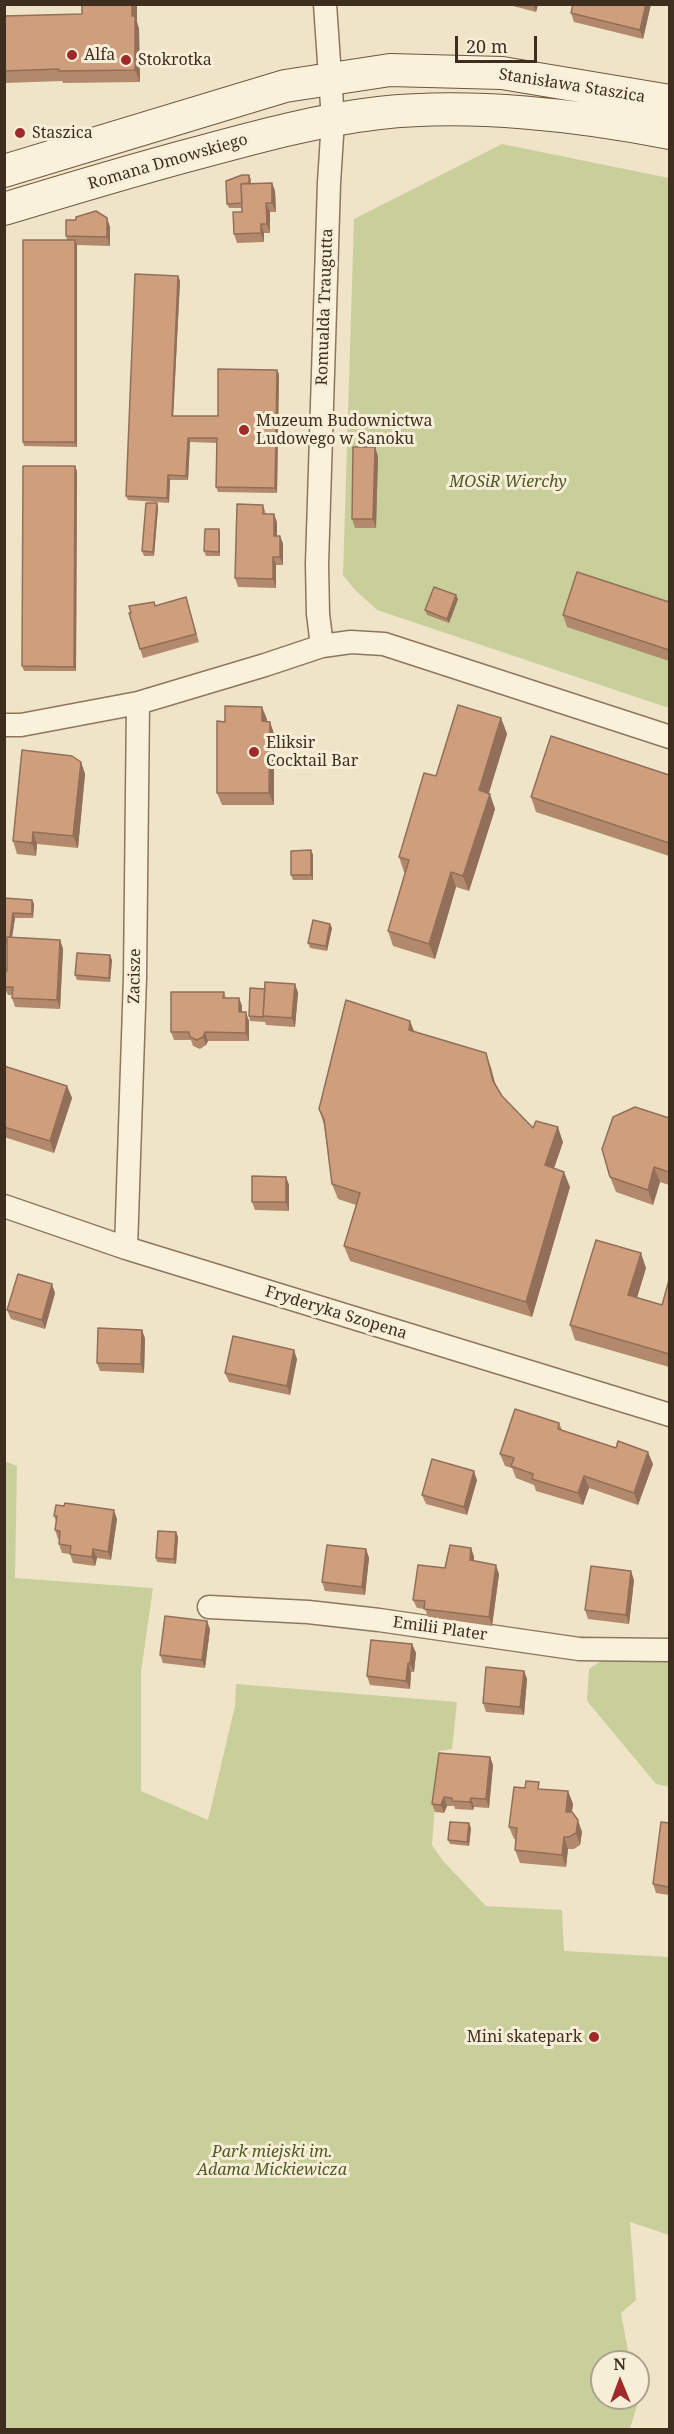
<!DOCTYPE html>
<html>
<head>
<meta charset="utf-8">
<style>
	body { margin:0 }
	#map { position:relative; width:674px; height:2434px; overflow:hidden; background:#f0e4c8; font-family:"Noto Serif",serif }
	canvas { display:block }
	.frame { position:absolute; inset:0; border:6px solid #3d2e20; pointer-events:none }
	.north { position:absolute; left:590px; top:2350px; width:60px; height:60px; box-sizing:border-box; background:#f7eed8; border:2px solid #ada18e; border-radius:50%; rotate:359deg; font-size:16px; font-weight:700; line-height:24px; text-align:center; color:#3d2e20 }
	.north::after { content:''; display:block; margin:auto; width:21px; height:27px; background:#9e2a2b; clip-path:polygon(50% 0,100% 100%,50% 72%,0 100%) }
	.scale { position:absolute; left:455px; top:36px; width:82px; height:27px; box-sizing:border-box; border:3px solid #3d2e20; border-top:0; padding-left:8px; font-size:18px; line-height:21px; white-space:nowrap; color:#3d2e20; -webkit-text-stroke:4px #f7eed8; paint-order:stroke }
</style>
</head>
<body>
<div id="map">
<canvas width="674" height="2434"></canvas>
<div class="frame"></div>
<div class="north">N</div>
<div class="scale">20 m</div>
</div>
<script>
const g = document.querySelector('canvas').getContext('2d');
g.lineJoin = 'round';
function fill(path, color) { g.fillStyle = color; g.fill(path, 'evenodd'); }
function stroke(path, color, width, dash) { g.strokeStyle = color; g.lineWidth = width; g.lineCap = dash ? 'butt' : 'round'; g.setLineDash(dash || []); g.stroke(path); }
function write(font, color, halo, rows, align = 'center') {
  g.font = font + ' "Noto Serif",serif'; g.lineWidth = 6; g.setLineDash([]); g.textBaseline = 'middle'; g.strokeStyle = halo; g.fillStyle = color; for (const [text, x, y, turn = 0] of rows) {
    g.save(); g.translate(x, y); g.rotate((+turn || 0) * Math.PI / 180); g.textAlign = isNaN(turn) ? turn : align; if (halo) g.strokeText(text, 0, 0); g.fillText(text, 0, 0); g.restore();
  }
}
const green = new Path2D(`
	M502 144 669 178V708L377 610 354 589 343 575 354 219Z
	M4 1461 17 1466 15 1578 153 1588 141 1672V1791L208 1820 235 1706 236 1684 457 1702 452 1749 439 1751 432 1845 443 1861 486 1906 562 1910 564 1951 669 1957V2235L630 2222 636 2300 621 2313 630 2362H602V2398H637L638 2402 630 2429H5Z
	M604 1659 669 1660V1787L656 1784 587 1701 589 1669Z`);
const minor = new Path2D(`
	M322 646 318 614 317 564 329 183 333 120 325 4
	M4 725H21L138 703 265 665 322 646 351 642 384 644 670 737
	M4 1206 126 1248 670 1415
	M126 1248 135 977 138 703
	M209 1607 308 1612 379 1620 579 1649 670 1650`);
const secondary = new Path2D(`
	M4 171 285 86 390 70 502 73 670 101
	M4 209C70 189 136 169 201 152 260 136 319 120 379 113 471 103 579 115 670 133`);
const wall = new Path2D(`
	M82 4H137V22L139 29 140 82 63 83 62 81 4 83V16L82 14Z
	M505 4H538L536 12Z
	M573 4H651L643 39 574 22 571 13Z
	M249 175 251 179V183H272L275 191 276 212H270V233H264V242L237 243 234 234 242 212V208H229L227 204Z
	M107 218 110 227V246L77 245V447L24 446 23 442 67 240 66 236 76 220Z
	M178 276 180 281 173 416H218L279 374 277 493 218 492 216 487 217 443 190 442 188 480H170L169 503 128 500 126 496Z
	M378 456 376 528H355L352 519Z
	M77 471 76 671H24L22 666Z
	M157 503 158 508 154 556H144L142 551Z
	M263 505 266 514 277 522V536H280L283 544V565H276V588L238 587 235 578Z
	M219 529 220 533V556H206L204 551Z
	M186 597 199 642 143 658 140 649 131 613Z
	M458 599 449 623 427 615 425 610Z
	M669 602V661L567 627 563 615Z
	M501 718 507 734 489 793 495 809 469 891 456 887 435 959 393 946 388 931 405 872H404L399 857 436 776Z
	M267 719V722H270L274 734V805H222L217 793 225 722Z
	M81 762 85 774 78 848 37 844 36 856 17 854 13 841Z
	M669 775V856L536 812 531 797Z
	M311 850 313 855V880H293L291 875Z
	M4 898 32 900 34 904 33 918H15L12 937 60 940 63 949 60 1009 15 1007 12 998V995H8L4 987 7 971V944H4Z
	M332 928 327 951 310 948 308 943Z
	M112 960 110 982 77 980 75 975Z
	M295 984 298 993 295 1027 266 1025 265 1022 250 1021 249 1016 265 989Z
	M224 992 226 998H239L242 1006V1012L249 1021V1041H208L206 1045 200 1049 193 1046 191 1040H174L171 1032Z
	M414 1031 491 1068 496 1086 502 1096 533 1128 563 1142 554 1168 570 1187 532 1317 350 1261 344 1246 356 1205 338 1199 332 1184 324 1125 319 1109Z
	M4 1066 67 1086 72 1098 54 1153 4 1137Z
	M669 1118V1185L660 1182 653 1205 616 1192 610 1177Z
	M286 1177 289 1185V1211L255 1210 252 1202Z
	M646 1268 637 1298 662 1305 669 1280V1367L575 1340 570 1325Z
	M55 1293 45 1329 11 1319 7 1310Z
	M145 1338 144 1373 100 1371 97 1363Z
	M297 1359 290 1395 229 1382 225 1373Z
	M559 1423 562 1430 653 1464 638 1505 589 1488 583 1505 536 1491 534 1485 516 1478 512 1468 505 1466 500 1454Z
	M477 1480 467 1515 426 1504 422 1495Z
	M54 1516 117 1519 111 1560 97 1558 95 1566 73 1563 70 1554 62 1553 59 1544V1539H58L55 1530 56 1521Z
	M176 1532 178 1537 176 1564 157 1562 156 1558Z
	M471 1548 474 1557V1561L499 1574 492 1626 428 1617 425 1609 417 1608 413 1600 445 1568Z
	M366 1549 369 1558 365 1595 325 1591 322 1582Z
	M634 1580 629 1624 588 1619 585 1610Z
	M210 1629 205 1668 163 1663 160 1655Z
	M412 1644 416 1653 414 1672H411L410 1689 370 1685 367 1676Z
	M524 1671 527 1679 524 1715 486 1712 483 1703Z
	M490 1757 493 1765 489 1808 474 1807 473 1810 455 1809 454 1806H447L444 1813 435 1812 432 1804Z
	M541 1789 568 1791 573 1804 572 1812 582 1832 580 1845 574 1849H568L566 1867 520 1863 515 1850 516 1839H514L509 1827Z
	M669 1823V1895L656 1893 653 1884Z
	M471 1828 469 1846 450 1844 448 1840Z`);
const shadedWall = new Path2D(`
	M132 4H137V22L139 29 140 82 135 70Z
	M533 4H538L536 12Z
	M646 4H651L643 39 640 30Z
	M272 183 275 191 276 212 272 203Z
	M266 203 270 212V233L267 224Z
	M107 218 110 227V246L107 237Z
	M261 224 264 233V242L261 233Z
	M75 240 77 245V447L75 442Z
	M178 276 180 281 173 420 172 416Z
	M277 370 279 374 277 493 275 488Z
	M188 438 190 442 188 480 186 476Z
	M375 447 378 456 376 528 373 519Z
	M75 466 77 471 76 671 74 667Z
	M168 475 170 480 169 503 167 498Z
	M157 503 158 508 154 556 153 552Z
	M274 514 277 522V544L274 536Z
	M219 529 220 533V556L219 552Z
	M280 536 283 544V565L280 557Z
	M273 557 276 565V588L273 579Z
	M456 595 458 599 449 623 447 619Z
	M262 707 267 719V734L262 721Z
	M501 718 507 734 485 805 479 790Z
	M270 722 274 734V805L269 793Z
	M81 762 85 774 78 848 73 836Z
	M490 794 495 809 469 891 463 876Z
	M33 832 37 844 36 856 32 843Z
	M311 850 313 855V880L311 875Z
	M451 872 456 887 435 959 429 944Z
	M32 900 34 904 33 918 32 914Z
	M13 913 15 918 11 944 10 940Z
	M330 924 332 928 327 951 326 946Z
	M60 940 63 949 60 1009 57 1000Z
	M110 955 112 960 110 982 109 978Z
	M295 984 298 993 295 1027 292 1018Z
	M239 998 242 1006V1021L239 1012Z
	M246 1012 249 1021V1041L246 1033Z
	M410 1021 416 1036 409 1030Z
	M205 1032 208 1041 206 1045 203 1037Z
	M486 1053 491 1068 498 1096 493 1081Z
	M67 1086 72 1098 54 1153 50 1141Z
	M558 1127 563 1142 550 1180 545 1165Z
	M654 1167 660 1182 653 1205 648 1190Z
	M564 1172 570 1187 532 1317 526 1302Z
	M286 1177 289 1185V1211L286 1202Z
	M641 1253 646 1268 633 1310 628 1295Z
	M52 1284 55 1293 45 1329 42 1320Z
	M142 1330 145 1338 144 1373 141 1364Z
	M294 1350 297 1359 290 1395 287 1386Z
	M648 1452 653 1464 638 1505 634 1493Z
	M474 1471 477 1480 467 1515 464 1507Z
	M584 1476 589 1488 583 1505 578 1493Z
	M114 1510 117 1519 111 1560 108 1552Z
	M176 1532 178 1537 176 1564 174 1559Z
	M471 1548 474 1557 473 1569 470 1560Z
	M93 1549 97 1558 95 1566 92 1557Z
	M366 1549 369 1558 365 1595 362 1587Z
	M496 1565 499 1574 492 1626 489 1617Z
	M631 1571 634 1580 629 1624 626 1615Z
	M207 1621 210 1629 205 1668 202 1660Z
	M412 1644 416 1653 414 1672 410 1664Z
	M408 1663 411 1672 410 1689 406 1681Z
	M524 1671 527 1679 524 1715 520 1707Z
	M490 1757 493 1765 489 1808 486 1799Z
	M568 1791 573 1804 570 1824 566 1812Z
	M444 1797 447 1806 444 1813 441 1805Z
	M471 1798 474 1807 473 1810 470 1802Z
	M578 1820 582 1832 580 1845 576 1833Z
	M469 1823 471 1828 469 1846 467 1842Z
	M564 1837 568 1849 566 1867 562 1855Z`);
const building = new Path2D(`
	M82 4H132V16H135V70L59 71V69L4 71V16L82 14Z
	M573 4H646L640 30 571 13Z
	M242 175H249V183L241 184 242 203 227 204 226 181Z
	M272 183V203H266L267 224H261V233L234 234 233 212H242L241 184Z
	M96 211 107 218V237L66 236V220H76V217Z
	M23 240H75V442H23Z
	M135 274 178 276 172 416H218V369L277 370 275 488 216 487 217 438H188L186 476 168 475 167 498 126 496Z
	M353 447H375L373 519H352Z
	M23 466H75L74 667 22 666Z
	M146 503H157L153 552 142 551Z
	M237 504 263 505V514H274V536H280V557H273V579L235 578Z
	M205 529H219V552L204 551Z
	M577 572 669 602V650L563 615Z
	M434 587 456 595 447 619 425 610Z
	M186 597 196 634 140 649 129 613H131L129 606 154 602 155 606Z
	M458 705 501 718 479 790 490 794 463 876 451 872 429 944 388 931 409 860 399 857 424 773 436 776Z
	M225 706 262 707V721L270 722 269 793H217V721L225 722Z
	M551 736 669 775V843L531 797Z
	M22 750 72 756 81 762 73 836 33 832 32 843 13 841Z
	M311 850V875H291V851Z
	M4 898 32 900V914L13 913 10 937H7V940H4Z
	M313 920 330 924 326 946 308 943Z
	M7 937 60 940 57 1000 12 998 13 987H4L5 971H7Z
	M77 953 110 955 109 978 75 975Z
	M265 982 295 984 292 1018 263 1016Z
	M250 988 265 989 263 1017 249 1016Z
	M171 992H224L223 998H239V1012H246V1033L205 1032 203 1037 197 1040 190 1037 189 1032H171Z
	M346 1000 410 1021 409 1030 486 1053 493 1081 502 1096 533 1128 536 1121 558 1127 545 1165 564 1172 526 1302 344 1246 360 1193 332 1184 324 1119 319 1109Z
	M4 1066 67 1086 50 1141 4 1127Z
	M635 1107 669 1118V1172L654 1167 648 1190 610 1177 602 1149 613 1117Z
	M252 1176 286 1177V1202H252Z
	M596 1240 641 1253 628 1295 662 1305 669 1280V1354L570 1325Z
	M18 1274 52 1284 42 1320 7 1310Z
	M98 1328 142 1330 141 1364 97 1363Z
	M233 1336 294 1350 287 1386 225 1373Z
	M515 1409 559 1423 558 1429 616 1448 618 1441 648 1452 634 1493 584 1476 578 1493 532 1479 533 1474 511 1466 514 1458 500 1454Z
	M432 1459 474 1471 464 1507 422 1495Z
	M65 1503 114 1510 108 1552 93 1549 92 1557 70 1554 71 1546 59 1544 60 1531 55 1530 57 1516H54L56 1505 64 1506Z
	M158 1531 176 1532 174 1559 156 1558Z
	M327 1545 366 1549 362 1587 322 1582Z
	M450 1545 471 1548 470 1560 496 1565 489 1617 424 1609 425 1601 413 1600 418 1565 445 1568Z
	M591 1566 631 1571 626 1615 585 1610Z
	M165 1616 207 1621 202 1660 160 1655Z
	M371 1640 412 1644 410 1664 408 1663 406 1681 367 1676Z
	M486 1667 524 1671 520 1707 483 1703Z
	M439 1753 490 1757 486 1799 471 1798 470 1802 452 1801V1798L444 1797 441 1805 432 1804Z
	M526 1781 539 1782 538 1789 568 1791 566 1812H572L578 1820 576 1833 569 1837H564L562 1855 515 1850 517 1828 509 1827 514 1787 525 1788Z
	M450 1822 469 1823 467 1842 448 1840Z
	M661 1822 669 1823V1887L653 1884Z`);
const markers = [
	[72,55,6,"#9e2a2b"],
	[126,60,6,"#9e2a2b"],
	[20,133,6,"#9e2a2b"],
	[244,430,6,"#9e2a2b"],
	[254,752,6,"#9e2a2b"],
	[594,2037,6,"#9e2a2b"]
];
const poiNames = [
	["Alfa",84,55],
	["Stokrotka",138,60],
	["Staszica",32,133],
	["Muzeum Budownictwa",256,421],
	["Ludowego w Sanoku",256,439],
	["Eliksir",266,743],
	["Cocktail Bar",266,761],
	["Mini skatepark",582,2037,"right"]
];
const streetNames = [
	["Stanisława Staszica",572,86,9],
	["Romana Dmowskiego",168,162,-16],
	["Romualda Traugutta",325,307,-88],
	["Zacisze",135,976,-89],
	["Fryderyka Szopena",336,1313,17],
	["Emilii Plater",440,1629,8]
];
const parkNames = [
	["MOSiR Wierchy",508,482],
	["Park miejski im.",272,2152],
	["Adama Mickiewicza",272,2170]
];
fill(green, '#c9cf9b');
stroke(minor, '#8d765c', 25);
stroke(secondary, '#6f573f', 34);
stroke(minor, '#faf1dc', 22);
stroke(secondary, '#faf1dc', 32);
fill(wall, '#b2896c');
fill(shadedWall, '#916f58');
fill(building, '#cf9f7d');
stroke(building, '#916f58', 1.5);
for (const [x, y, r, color] of markers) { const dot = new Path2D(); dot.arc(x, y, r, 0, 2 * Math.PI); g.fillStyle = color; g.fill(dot); stroke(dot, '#f7eed8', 2); }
write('16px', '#3d2e20', '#f7eed8', poiNames, 'left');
write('16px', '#3d2e20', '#f7eed8', streetNames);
write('italic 16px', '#4d5a26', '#f7eed8', parkNames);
</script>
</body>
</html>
